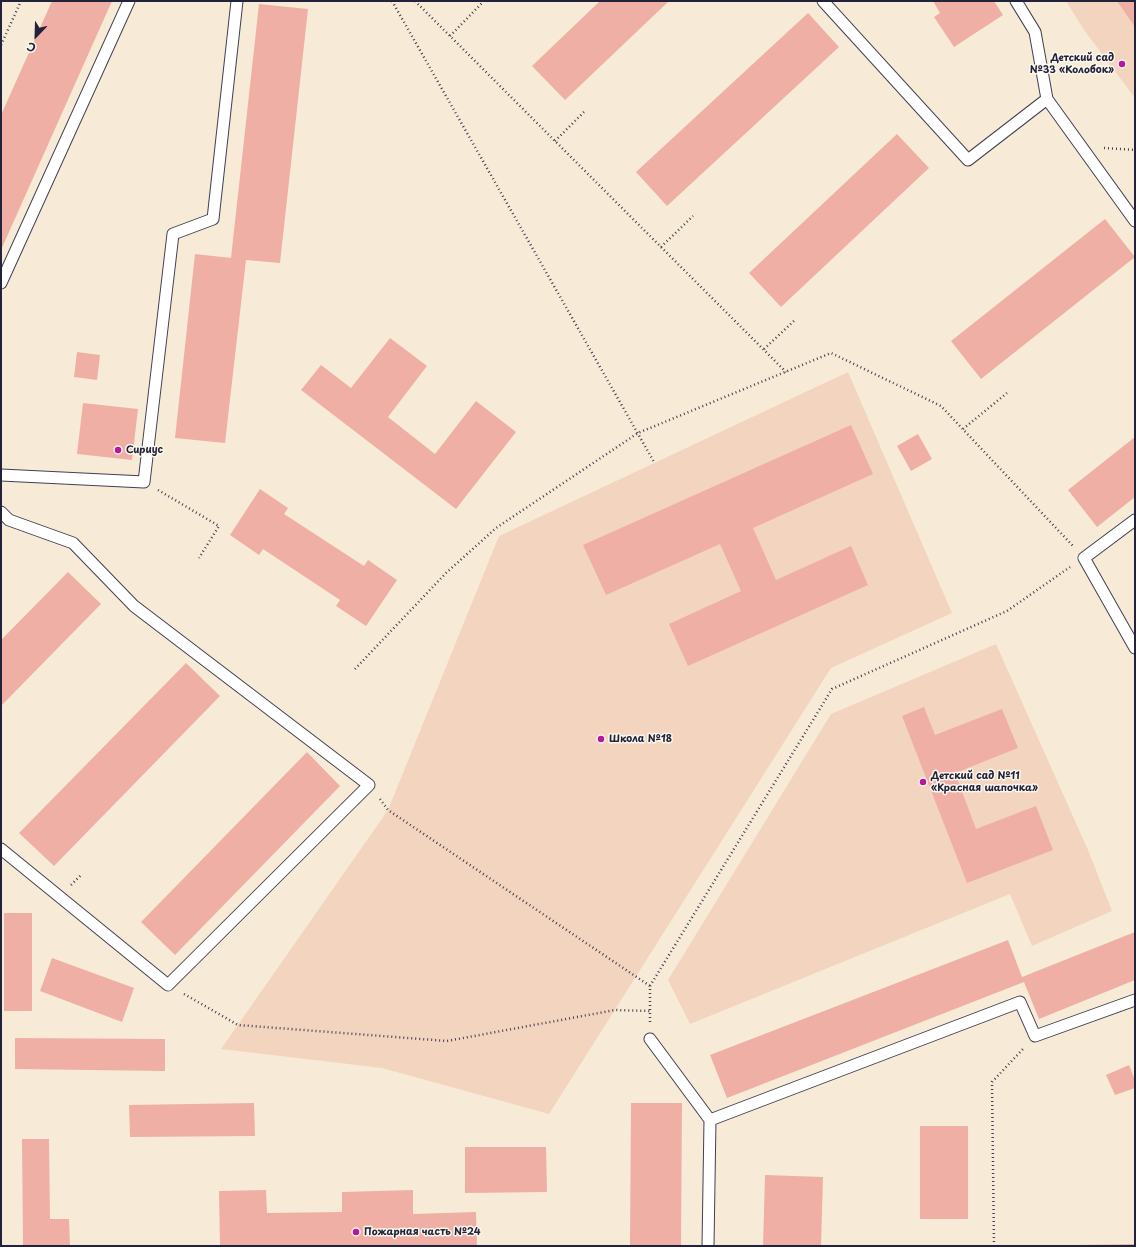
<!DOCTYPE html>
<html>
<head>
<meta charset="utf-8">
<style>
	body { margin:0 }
	#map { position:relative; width:1136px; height:1247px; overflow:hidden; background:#f7ebd7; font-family:"Playpen Sans",sans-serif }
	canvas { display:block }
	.frame { position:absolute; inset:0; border:2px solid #22223b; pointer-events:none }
	.north { position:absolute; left:16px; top:16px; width:40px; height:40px; -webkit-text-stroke:3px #fbf7ec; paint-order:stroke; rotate:203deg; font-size:11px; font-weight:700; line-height:16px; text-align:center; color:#22223b }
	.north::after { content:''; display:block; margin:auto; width:14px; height:18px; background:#22223b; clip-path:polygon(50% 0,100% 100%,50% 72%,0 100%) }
</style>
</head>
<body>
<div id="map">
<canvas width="1136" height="1247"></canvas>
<div class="frame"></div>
<div class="north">С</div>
</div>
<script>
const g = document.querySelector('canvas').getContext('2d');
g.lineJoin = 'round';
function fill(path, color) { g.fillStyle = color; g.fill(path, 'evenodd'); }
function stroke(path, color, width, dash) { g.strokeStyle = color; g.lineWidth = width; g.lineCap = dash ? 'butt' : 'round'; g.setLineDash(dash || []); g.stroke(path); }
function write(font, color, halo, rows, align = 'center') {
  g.font = font + ' "Playpen Sans",sans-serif'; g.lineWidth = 3; g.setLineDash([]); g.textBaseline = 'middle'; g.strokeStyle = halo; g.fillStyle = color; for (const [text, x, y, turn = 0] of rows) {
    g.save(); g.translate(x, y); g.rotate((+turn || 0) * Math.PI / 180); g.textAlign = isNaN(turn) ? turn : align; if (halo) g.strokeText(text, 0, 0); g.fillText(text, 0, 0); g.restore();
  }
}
const built = new Path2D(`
	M1066 1H1135V98L1084 30Z
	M848 372 952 613 831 668 549 1114 382 1068 221 1049 388 810 499 536Z
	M996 644 1088 850 1112 911 1032 946 1010 894 690 1024 668 980 831 714Z`);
const building = new Path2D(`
	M52 1H112L1 250V115Z
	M600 1H669L565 100 532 66Z
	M933 1H994L1003 15 954 47 934 17 940 13Z
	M1117 1H1135V27Z
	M259 4 308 9 280 263 246 260 225 443 175 438 195 254 231 258Z
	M808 13 839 47 667 206 636 172Z
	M897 134 929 168 781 307 749 273Z
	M1105 219 1135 257 981 379 951 341Z
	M390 338 427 366 388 417 435 454 476 401 516 432 456 509 301 390 321 365 351 388Z
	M77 352 100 355 97 380 74 377Z
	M83 403 138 409 132 460 77 454Z
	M851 425 873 474 753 528 776 580 851 546 868 585 688 666 669 624 741 591 720 544 606 595 583 545Z
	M918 434 932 459 911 471 897 446Z
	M1135 437V497L1097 527 1068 490Z
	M260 489 288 508 284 514 364 566 368 560 397 580 366 626 336 606 340 600 263 549 259 555 230 535Z
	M68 572 101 604 1 706V640Z
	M186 663 220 696 54 866 19 833Z
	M924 707 935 735 1002 709 1018 748 955 773 976 829 1036 806 1053 850 967 883 902 716Z
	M307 752 340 786 175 955 141 922Z
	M4 913H32V1011H4Z
	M1135 932V980L1039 1019 1024 982 727 1098 710 1055 1008 940 1022 977Z
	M52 958 134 988 122 1022 40 991Z
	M15 1038 165 1039V1071L15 1069Z
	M1129 1065 1135 1080V1088L1115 1095 1106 1075Z
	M254 1103 255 1136 130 1137 129 1105Z
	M631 1103H682L681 1246H630Z
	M920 1126H968V1219H920Z
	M22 1139H49L50 1219H69L70 1246H23Z
	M465 1147H546L547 1192 465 1193Z
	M765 1175 823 1177 821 1246H763Z
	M266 1190 267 1213 342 1212V1192L413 1190V1214L476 1212 477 1246H220L219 1191Z
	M1135 1244V1246H1076V1245Z`);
const path = new Path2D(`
	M392 1 654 462
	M415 1 786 372
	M450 36 482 3
	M1 45 21 1
	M555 141 586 110
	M1104 148 1135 150
	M661 247 693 216
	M764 349 795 320
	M963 429 1007 393
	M158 490 219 526 199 558
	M355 669 446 573 496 528 638 433 831 353 941 406 1073 546
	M380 799 388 810 650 986
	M71 885 82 874
	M184 994 238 1025 447 1041 615 1010 650 1011
	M650 1022V986L832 689 1007 611 1070 567
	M994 1246 992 1082 1023 1049`);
const lane = new Path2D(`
	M823 1 968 160 1047 99
	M1016 1 1035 32 1047 99 1135 221
	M1 283 129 1
	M1 475 144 482 173 234 213 219 237 1
	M1 512 9 520 73 543 134 606 369 785 168 985 1 849
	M1135 520 1084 558 1135 648
	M650 1039 710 1120
	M708 1246 710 1120 1020 1002 1035 1036 1135 1000`);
const markers = [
	[1122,64,4,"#b5179e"],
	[118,450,4,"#b5179e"],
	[601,739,4,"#b5179e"],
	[923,782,4,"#b5179e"],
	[356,1232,4,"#b5179e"]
];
const poiNames = [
	["Детский сад",1114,58,"right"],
	["№33 «Колобок»",1114,70,"right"],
	["Сириус",126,450],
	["Школа №18",609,739],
	["Детский сад №11",931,776],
	["«Красная шапочка»",931,788],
	["Пожарная часть №24",364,1232]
];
fill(built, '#f3d4bf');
fill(building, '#efafa4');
stroke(lane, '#424052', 13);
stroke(path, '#424052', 2.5, [1, 3]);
stroke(lane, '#fff', 11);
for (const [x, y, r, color] of markers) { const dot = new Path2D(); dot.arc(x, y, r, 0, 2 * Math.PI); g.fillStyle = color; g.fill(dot); stroke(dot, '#fbf7ec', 1.5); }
write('bold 10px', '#22223b', '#fbf7ec', poiNames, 'left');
</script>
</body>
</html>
